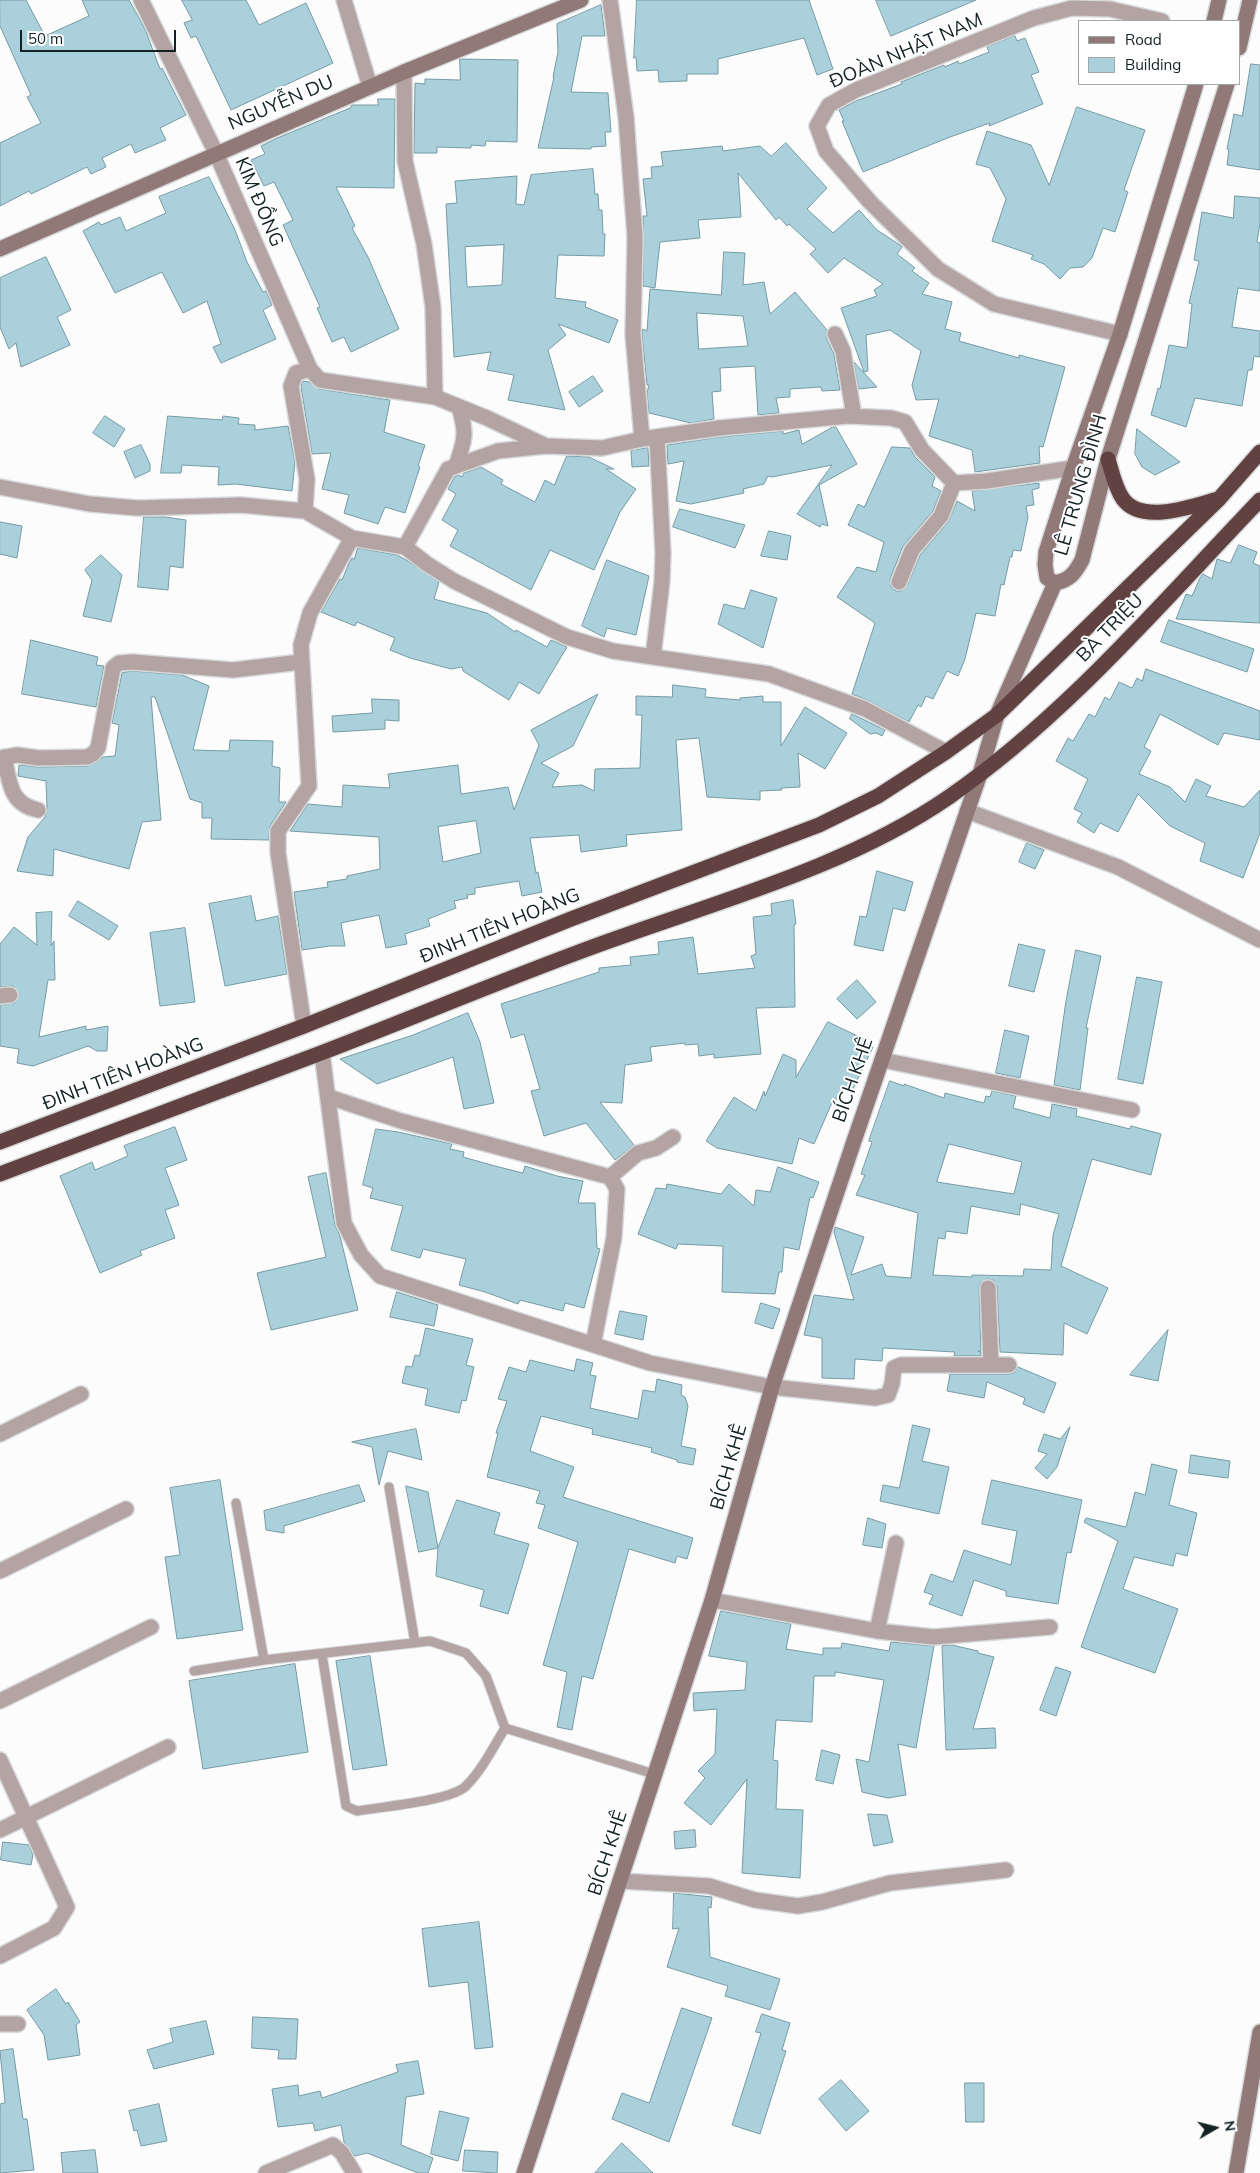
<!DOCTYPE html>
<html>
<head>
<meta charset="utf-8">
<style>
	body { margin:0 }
	#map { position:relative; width:1260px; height:2173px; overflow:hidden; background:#fcfcfc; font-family:Mulish,sans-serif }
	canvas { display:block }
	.legend { position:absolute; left:1078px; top:20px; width:162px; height:65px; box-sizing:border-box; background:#fff; border:1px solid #a0a7a8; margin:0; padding:6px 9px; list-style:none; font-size:15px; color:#122225 }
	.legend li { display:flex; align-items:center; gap:10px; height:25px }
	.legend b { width:25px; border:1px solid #a0a7a8 }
	.north { position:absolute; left:1190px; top:2103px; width:50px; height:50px; -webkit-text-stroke:4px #fff; paint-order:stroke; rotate:82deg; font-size:14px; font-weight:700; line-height:20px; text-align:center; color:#122225 }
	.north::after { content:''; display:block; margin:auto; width:18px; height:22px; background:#122225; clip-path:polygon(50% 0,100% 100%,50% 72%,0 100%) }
	.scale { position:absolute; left:20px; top:30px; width:156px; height:22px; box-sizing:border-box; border:2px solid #122225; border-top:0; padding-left:6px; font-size:15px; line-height:18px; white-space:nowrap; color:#122225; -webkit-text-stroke:4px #fff; paint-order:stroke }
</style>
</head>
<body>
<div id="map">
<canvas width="1260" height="2173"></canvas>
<ul class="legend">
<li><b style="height:6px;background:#917978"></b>Road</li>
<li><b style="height:14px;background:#aad1db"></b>Building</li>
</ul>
<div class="north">N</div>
<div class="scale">50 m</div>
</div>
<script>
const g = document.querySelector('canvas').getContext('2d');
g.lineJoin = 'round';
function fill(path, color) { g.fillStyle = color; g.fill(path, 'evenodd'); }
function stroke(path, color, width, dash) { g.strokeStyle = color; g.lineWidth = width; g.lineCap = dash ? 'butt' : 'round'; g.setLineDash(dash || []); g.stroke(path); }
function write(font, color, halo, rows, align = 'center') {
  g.font = font + ' Mulish,sans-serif'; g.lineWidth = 4; g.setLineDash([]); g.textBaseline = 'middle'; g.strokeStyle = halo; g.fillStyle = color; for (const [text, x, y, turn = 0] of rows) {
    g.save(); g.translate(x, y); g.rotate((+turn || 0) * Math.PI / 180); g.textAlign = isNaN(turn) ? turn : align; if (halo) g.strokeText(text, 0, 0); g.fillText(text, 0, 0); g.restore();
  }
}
const building = new Path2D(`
	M0 0H26L45 36 89 16 82 0H129L145 29 160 69 162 68 186 115 160 128 166 140 135 153 131 144 102 158 106 167 91 174 87 167 31 194 29 191 0 206V143L41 123 27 97 31 95 0 26Z
	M182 0H246L259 25 306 3 333 63 231 110 196 36 191 38 184 23 192 20Z
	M637 0H809L833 69 817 75 804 38 718 59V74H687V81L659 82 658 70 637 71 636 57 634 58Z
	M876 0H976L891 36Z
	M601 5 605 36H582L571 92 608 93 611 132H605L606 146 591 147V149L538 148 554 77H553L558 52 557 24Z
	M1015 36 1017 41 1025 38 1039 72 1031 75 1043 104 989 126 990 123 950 137 863 172 842 121H844L839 110 856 101 902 84 901 82 944 65 945 67 958 61 959 64 989 52 987 47Z
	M460 59 518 60 517 142 486 141 485 146 471 145V148L437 147V153H414L415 83 425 84V79L460 80Z
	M1251 64 1260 65V170L1227 165 1229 149H1227L1234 114 1242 116Z
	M378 99H395L394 188 336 187 355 226 352 228 368 257 399 329 351 352 344 337 332 342 317 308 320 307 283 225 293 220 274 182 264 186 251 160 265 154 261 146 275 139 350 108 352 105H378Z
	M1077 107 1145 130 1124 190 1128 192 1115 232 1103 228 1092 258 1083 267 1070 268 1060 279 1044 264 1031 259 1033 255 992 241 1006 199 990 168 976 164 987 131 1031 145 1049 185Z
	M786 143 827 188 807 209 833 233 859 210 877 230 900 245 902 247 897 254 915 268 912 271 929 283 922 294 952 302 945 329 961 333 959 341 1019 358V355L1065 367 1043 447 1039 446 1040 463 975 472 972 450 929 436 939 399 916 400 912 385 921 351 890 330 866 335 868 371 864 372 841 308 877 296 874 290 883 284 844 258 828 273 810 254 816 249 789 224 787 226 779 217 776 220 738 173 741 217 698 220 700 238 660 242 655 288 643 286V216H647L643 179 652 178 651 167 663 166 661 152 722 146 723 151 760 146 771 156Z
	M593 169 595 194H598L599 210H602L603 234H605L604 256 558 255 555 298 586 302 585 307 618 320 609 343 558 324 566 335 548 350 565 410 508 400 514 375 487 370 491 352 454 357 446 204 457 203 455 181 517 176 516 204 524 205 531 175ZM504 245 502 285 467 287 465 247Z
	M209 177 235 230 247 262 263 292 266 291 272 305 263 310 276 339 221 363 213 347 221 344 207 301 183 313 162 272 115 293 83 231 99 222 101 225 120 217 126 231 166 213 159 197Z
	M1235 196 1260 198V224L1257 242 1260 243V291L1238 288 1232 327 1260 331V357L1254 356 1252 370H1248L1242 406 1195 398 1186 427 1151 415 1158 388 1160 389 1169 345 1187 348 1192 304 1189 303 1199 261 1194 260 1202 212 1233 218Z
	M724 252 745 253 743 285 764 282 770 314 795 292 827 330 826 338 834 354 840 390 822 391 821 387 790 389V397L776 398 779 413 758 415 755 366 720 368 721 391 712 392 714 419 691 423 649 413 647 393 649 385H647L642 335V329L647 331 650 289 721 295ZM697 313 743 316 748 346 699 349Z
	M46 257 71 310 57 317 70 345 21 367 16 343 9 349 0 327V278Z
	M854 362 877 387 859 389Z
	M593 376 603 391 579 407 569 392Z
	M303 381 309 382 319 389 390 400 384 432 425 445 418 466 420 467 405 513 385 507 378 524 344 513 349 495 322 489 331 453 312 454 301 387Z
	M105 416 125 429 114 447 93 433Z
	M168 416 222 420 223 416 239 418 238 424 255 425V430L288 426 295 462 292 491 236 484 218 485 219 467 182 465 181 473H161Z
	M833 427H836L857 464 819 485 828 526 822 524 820 527 797 514 832 465 772 477 768 476 764 484 743 489 744 493 691 504 676 501 684 461 668 464 667 445 720 437 783 431V434L799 430 802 444Z
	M1137 429 1180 462 1155 475 1142 467 1135 454Z
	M141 445 150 464V471L135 478 124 452Z
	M892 447 910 448 915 457 935 477 932 486 941 491 933 511 903 546 890 579 891 587 896 591H901L907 586 920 555 948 522 957 501 975 511 972 491 1039 483V488L1032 490 1034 505 1026 506 1028 517 1021 551 1013 550 1012 557H1010L1004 585 1001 584 995 616 976 613 965 659 958 676 947 671 933 699 926 696 921 707 918 705 909 722 869 701 852 694 875 623 837 597 857 567 876 572 884 542 848 525 858 504 864 507Z
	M648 448 649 466 632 467 631 451Z
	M567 456 589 457 614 469H606L636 489 620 512 594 570 550 550 531 590 450 546 458 530 442 520 456 494 448 489 455 476 459 475 462 477 464 473 481 467 503 480 501 484 535 502 545 480 554 485Z
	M680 509 745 525 735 548 673 527Z
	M144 517H165L186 520 183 568 170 566 168 590 138 587Z
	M0 522 22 526 17 558 0 554Z
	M769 531 791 536 787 560 761 556Z
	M1239 545 1257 552 1253 563 1260 566V623L1176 619 1186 594 1192 596 1200 578 1203 574 1212 579 1217 559 1230 563Z
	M358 548 397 555 408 561 439 582 434 599 487 613 515 632 516 630 547 647 551 640 567 647 539 694 519 682 509 700 463 671 462 667 451 669 410 658 390 650 395 638 357 622 355 626 321 612 340 579 342 580 349 563 352 558 354 559Z
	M101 555 122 575 111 622 83 616 92 580 85 570Z
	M607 560 649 576 636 635 607 628 604 637 582 626Z
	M751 590 777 598 763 648 718 624 724 604 744 609Z
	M1169 620 1254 649 1247 672 1161 642Z
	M31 640 98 657 96 665 104 666 96 707 22 694Z
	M1146 669 1260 711V740L1224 733 1218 745 1160 714 1144 747 1151 751 1139 774 1170 787 1185 802 1196 779 1211 786 1206 796 1244 807 1260 790V833L1243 878 1200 861 1205 843 1170 826 1138 794 1118 832 1100 823 1094 833 1077 822 1082 813 1074 809 1088 779 1056 761 1068 738 1073 741 1089 714 1095 717 1105 697 1110 700 1119 682 1132 688 1137 678 1142 681Z
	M133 671 182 675 209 686 193 750 229 751 230 740 273 741 272 766 280 768 279 802H286L270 826 269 840 211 839 212 818H202V803L190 799 155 697H151L161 820 142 822 129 869 54 849 53 876 17 871 28 837 45 817 47 808 46 781 18 776 19 765 39 767 87 766 97 762 103 757 115 756 119 725 112 723 122 673Z
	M673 685 706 689 705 697 740 700V698L763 696V702H781V746L805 707 847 733 825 769 798 753 800 787 781 788 782 790 760 791V800L707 797 699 738 676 740 682 830 626 835 627 846 581 852 579 835 530 838 536 873 538 872 542 892 522 896 519 881 475 888V894L467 895 468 898 454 901 456 908 428 919 430 926 405 934 407 944 386 948 379 915 341 923 345 946H330L302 950 294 892 328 887 327 882 347 879V876L380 869 379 837 290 831 308 804 342 807 343 785 390 788 388 774 458 765 461 794 508 787 514 810 539 745 531 730 598 694 573 746 541 763 559 773 552 787 582 785 594 791 595 769 640 768 642 715H636V696L672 697ZM476 821 481 853 443 862 438 827Z
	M372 699 399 700V721L385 720V729L333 732 332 716 372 713Z
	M852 714 885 730 882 736 876 733 870 734 850 719Z
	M1027 843 1044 850 1035 869 1019 862Z
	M877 871 913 882 905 911 893 908 883 951 854 945 860 916 866 917Z
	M251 896 256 921 278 916 287 974 225 986 209 904Z
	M793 900 796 924 794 925 795 1007 756 1008 761 1054 714 1058V1054L699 1056 698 1044 685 1045V1043L650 1047 652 1061 625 1065 622 1103 600 1102 634 1145 615 1160 586 1123 544 1136 531 1091 540 1089 524 1034 511 1038 501 1004 599 972V968L631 965 630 957 659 954 658 942 693 937 698 974 755 968 751 956 756 954 753 917 772 915 771 904Z
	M78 901 118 926 109 940 69 916Z
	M52 912 51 946 54 941 55 980H48L39 1037 86 1026V1030L108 1026 107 1051H97L88 1046 33 1066 17 1063 19 1049 0 1046V1005L15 1003 19 995 13 986 0 987V944L14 927 37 945 36 913Z
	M185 928 195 1002 160 1006 150 933Z
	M1019 944 1045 950 1034 992 1009 986Z
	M1076 950 1101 956 1086 1028H1088L1080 1090 1054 1085 1066 1001Z
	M1137 977 1162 982 1143 1084 1118 1079Z
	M857 980 876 1002 857 1019 837 999Z
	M468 1013 480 1042 494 1103 464 1109 453 1057 377 1084 340 1059 413 1035Z
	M828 1022 864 1039 863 1042 873 1047 853 1089 847 1085 840 1101 834 1098 814 1144 799 1138 792 1164 717 1148 706 1141 734 1097 756 1111 764 1091 765 1096 766 1094 783 1054 796 1060V1077Z
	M1005 1030 1029 1036 1020 1078 996 1073Z
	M890 1081 904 1086V1084L944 1098 945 1093 984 1103 986 1096 990 1097 992 1091 1016 1096 1013 1108 1050 1118 1052 1104 1077 1109 1076 1116 1130 1129 1131 1126 1161 1134 1151 1175 1092 1159 1061 1266 1108 1288 1087 1334 1064 1323 1063 1355 1000 1352 997 1287 993 1280 987 1279 980 1283 979 1288 981 1351H978L981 1352V1356H954L955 1352 883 1348 882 1361 855 1359 854 1379 822 1378V1338L804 1335 814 1295 854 1300 834 1232 835 1227 864 1237 851 1275 882 1264 886 1276 911 1278 918 1213 856 1195 865 1175 861 1174 872 1142 869 1141ZM949 1144 1022 1162 1014 1194 937 1182ZM1021 1204 1059 1214 1053 1235 1051 1270 1024 1269 1023 1276 972 1275V1277L933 1275 938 1238 945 1239 946 1231 967 1234 971 1206 1019 1215Z
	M175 1127 187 1160 165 1168 179 1205 165 1210 175 1238 140 1251 142 1255 100 1273 60 1176 92 1162 95 1170 128 1156 124 1146Z
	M376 1129 398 1132 452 1144 450 1149 464 1152 463 1157 495 1166 523 1173 525 1166 557 1176 583 1181 578 1203H595L597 1248 600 1249 584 1308 565 1303 563 1311 520 1300 518 1304 485 1292 459 1285 466 1259 423 1249 420 1258 391 1250 403 1206 370 1198 373 1188 363 1185Z
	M778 1167 819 1182 813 1198 810 1197 799 1250 784 1247 782 1272H779L775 1294 722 1292 723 1246 678 1244 676 1249 638 1234 656 1188 666 1189 667 1184 721 1194 729 1184 754 1206 756 1190 770 1192Z
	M326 1173 335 1225 340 1236 358 1310 271 1330 257 1273 326 1257 308 1177Z
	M397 1292 438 1305 434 1326 390 1317Z
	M761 1303 780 1309 773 1329 755 1323Z
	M620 1311 647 1316 643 1340 615 1334Z
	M426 1328 473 1339 466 1365 474 1367 466 1401 462 1400 459 1413 425 1405 428 1389 402 1383 406 1366 412 1367 415 1355 419 1356Z
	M1168 1330 1158 1381 1130 1375Z
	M577 1359 593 1363 590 1375 596 1376 590 1408 638 1419 643 1390 655 1392 657 1379 682 1385 681 1395 685 1397 688 1406 681 1446 696 1449 693 1465 677 1462V1460L651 1452 652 1448 592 1434 593 1429 541 1416 530 1451 574 1467 563 1497 693 1538 687 1559 677 1556 675 1563 629 1549 593 1679 582 1676 572 1730 557 1727 567 1672 543 1665 578 1542 538 1528 545 1505 536 1503 540 1491 487 1477 498 1433H496L507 1401 498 1399 509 1367 526 1372 530 1360 574 1371Z
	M1018 1367 1056 1383 1044 1413 1023 1404 1025 1398 987 1382 984 1398 947 1391 950 1374H1009L1014 1373Z
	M913 1425 930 1429 922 1461 949 1467 939 1514 880 1501 883 1485 899 1488Z
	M1070 1427 1057 1467 1047 1479 1035 1468 1047 1454 1038 1451 1044 1434 1060 1439Z
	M416 1429 422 1460 388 1451 379 1485 372 1447 352 1442Z
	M1191 1455 1230 1461 1228 1478 1189 1473Z
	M1152 1464 1177 1470 1169 1505 1197 1513 1187 1556 1176 1553 1173 1566 1134 1557 1123 1589 1178 1609 1155 1673 1081 1647 1118 1541 1084 1522 1086 1518 1126 1527 1135 1492 1145 1495Z
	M220 1480 243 1630 177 1639 165 1557 180 1555 170 1488Z
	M992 1480 1082 1500 1071 1553 1067 1552 1058 1604 1006 1596V1591L974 1580 962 1616 929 1604 933 1595 924 1592 931 1574 953 1582 964 1550 1011 1565 1017 1531 982 1524Z
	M359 1485 365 1501 284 1526V1533L266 1530 264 1511Z
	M406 1486 428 1492 438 1548 419 1552Z
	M457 1500 500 1513 494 1534 529 1544 508 1614 480 1606 484 1590 436 1576 438 1548Z
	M868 1518 886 1524 882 1548 863 1545Z
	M721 1611 791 1624 786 1649 823 1655V1648H841L842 1643 889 1651 891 1642 934 1646 916 1748 898 1744 906 1795 888 1798 862 1792 856 1759 869 1762 884 1680 835 1672V1676H814L812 1722 776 1720 773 1760 778 1761 776 1809 803 1810 800 1878 742 1873 747 1779 711 1825 684 1803 705 1778 698 1771 715 1754 717 1709 694 1711 693 1693 745 1690 747 1662 709 1656Z
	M952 1645 978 1651V1653L994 1657 973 1729 995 1728 996 1748 946 1750 942 1646Z
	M370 1656 387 1765 353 1770 336 1661Z
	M295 1664 308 1752 203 1769 189 1681Z
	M1056 1667 1071 1672 1056 1716 1040 1710Z
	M822 1750 840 1755 833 1784 816 1780Z
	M868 1814 887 1815 893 1842 874 1846Z
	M695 1830 696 1847 675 1849 674 1832Z
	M3 1842 29 1845 33 1855 31 1865 1 1860Z
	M674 1893 712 1897 711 1908 708 1907 710 1957 780 1979 770 2010 725 1996 728 1986 667 1967 679 1928 673 1929Z
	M479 1922 493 2047 475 2049 468 1982 429 1987 422 1929Z
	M56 1989 66 2004 68 2002 80 2022 76 2025 80 2055 48 2060 44 2035 27 2010Z
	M682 2008 712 2018 669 2142 612 2119 622 2093 649 2103Z
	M762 2014 790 2023 782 2050 786 2051 760 2134 732 2125 761 2033 756 2032Z
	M253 2017 298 2019 296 2059H278L279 2050 252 2048Z
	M206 2021 214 2054 154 2069 147 2050 173 2042 170 2029Z
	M13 2049 23 2119H27L34 2170 0 2173V2104L5 2103 0 2051Z
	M418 2061 424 2094 406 2097 401 2145 433 2158 428 2173H418L367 2153 355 2156 344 2142 341 2125 315 2131 313 2123 278 2127 272 2089 298 2085 299 2096 320 2091 322 2098 398 2072 396 2065Z
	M841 2080 869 2111 846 2131 819 2099Z
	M965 2083H984V2122H966Z
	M159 2104 167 2141 141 2146 137 2130 134 2131 129 2111Z
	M440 2111 469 2118 458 2161 431 2154Z
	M622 2143 653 2173H595Z
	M95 2150 98 2173H63L61 2153Z
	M465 2150 498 2152 497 2173 463 2171Z`);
const lane = new Path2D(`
	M389 1487 415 1643
	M236 1503 264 1660
	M322 1654 346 1806 357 1811C380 1807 451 1801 466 1786 482 1770 493 1748 505 1728
	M194 1671 264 1660 430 1641 466 1653 486 1676 505 1728 654 1774`);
const street = new Path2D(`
	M141 0 216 153 310 369 320 380 435 397 487 418 546 446 602 448 642 439 719 428 848 416 891 418 905 422 922 450 954 483 987 481 1073 468
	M344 0 370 87
	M610 0 626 117 635 237 633 335 642 439
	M404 72 405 161 424 244 433 307 435 397
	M835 334 843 351 854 416
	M1120 334 994 304 938 269 870 202 826 151 817 126 829 105 856 90 1034 18 1072 8 1110 9 1162 21
	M456 466C465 440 467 433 459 407
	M0 487 90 504 137 508 241 505 305 511 352 538 405 547 427 564 454 581 567 637 613 651 769 674 865 709 946 752
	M305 511 307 479 291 386 296 373 310 369
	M405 547 448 469 498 451 546 446
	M899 582 912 550 941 516 954 483
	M653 657 662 582 663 553 657 438
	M4 757C10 782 9 804 38 810
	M0 758 17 755 39 758 87 757 93 754 98 748 113 668 119 663 133 662 233 670 301 662
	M967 811 1118 867 1260 940
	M0 996 10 995
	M304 1026 278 853V831L309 786 301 645 310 613 352 538
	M322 1053 344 1223 361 1255 380 1276 650 1363 772 1387 875 1398 888 1395 892 1384 894 1368 901 1365H1009
	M882 1060 1132 1110
	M329 1097 401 1121 610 1177 617 1189 614 1237 593 1345
	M610 1177 638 1153 656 1148 673 1137
	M988 1288 991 1365
	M0 1434 81 1394
	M0 1571 126 1509
	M712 1600 877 1631 934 1637 1050 1627
	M877 1631 896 1543
	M0 1701 151 1627
	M0 1760 67 1907 54 1928 0 1956
	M0 1830 168 1747
	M620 1881 709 1886 755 1900 798 1906 822 1902 890 1883 1006 1870
	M0 2024H18
	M266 2173 333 2145 342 2153 354 2173`);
const secondary = new Path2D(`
	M1214 21 1219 0
	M1239 48 1250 0
	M1196 84 1120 334 1073 468 1046 552 1045 565 1047 578 1055 583C1070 580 1075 573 1082 560L1108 459 1227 84
	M0 249 404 72 581 0
	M524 2173 712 1600 772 1387 853 1144 980 774 997 715 1055 583
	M1236 2173 1260 2032`);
const highway = new Path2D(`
	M1108 459C1112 472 1115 488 1123 499 1142 525 1193 506 1218 499
	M0 1142 304 1026 571 919 819 825 878 796 946 752 997 715 1219 499 1260 452
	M0 1174C107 1134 214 1094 321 1053 407 1020 493 984 579 952 700 906 842 871 949 797 1067 715 1161 603 1260 500`);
const streetNames = [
	["ĐOÀN NHẬT NAM",906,51,-23],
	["NGUYỄN DU",281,103,-23],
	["KIM ĐỒNG",259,202,67],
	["LÊ TRUNG ĐÌNH",1081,485,-74],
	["BÀ TRIỆU",1110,628,-46],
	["ĐINH TIÊN HOÀNG",500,926,-22],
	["ĐINH TIÊN HOÀNG",123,1074,-21],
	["BÍCH KHÊ",853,1080,-71],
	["BÍCH KHÊ",729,1467,-74],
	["BÍCH KHÊ",608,1853,-72]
];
fill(building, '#aad1db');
stroke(building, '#759ba4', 1);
stroke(lane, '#d7d9da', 11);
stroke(street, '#d7d9da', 18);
stroke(secondary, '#d7d9da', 18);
stroke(highway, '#d7d9da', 18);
stroke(lane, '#b4a3a3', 9);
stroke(street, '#b4a3a3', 15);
stroke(secondary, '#917978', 15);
stroke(highway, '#614241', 15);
write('19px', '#122225', '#fff', streetNames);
</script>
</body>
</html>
